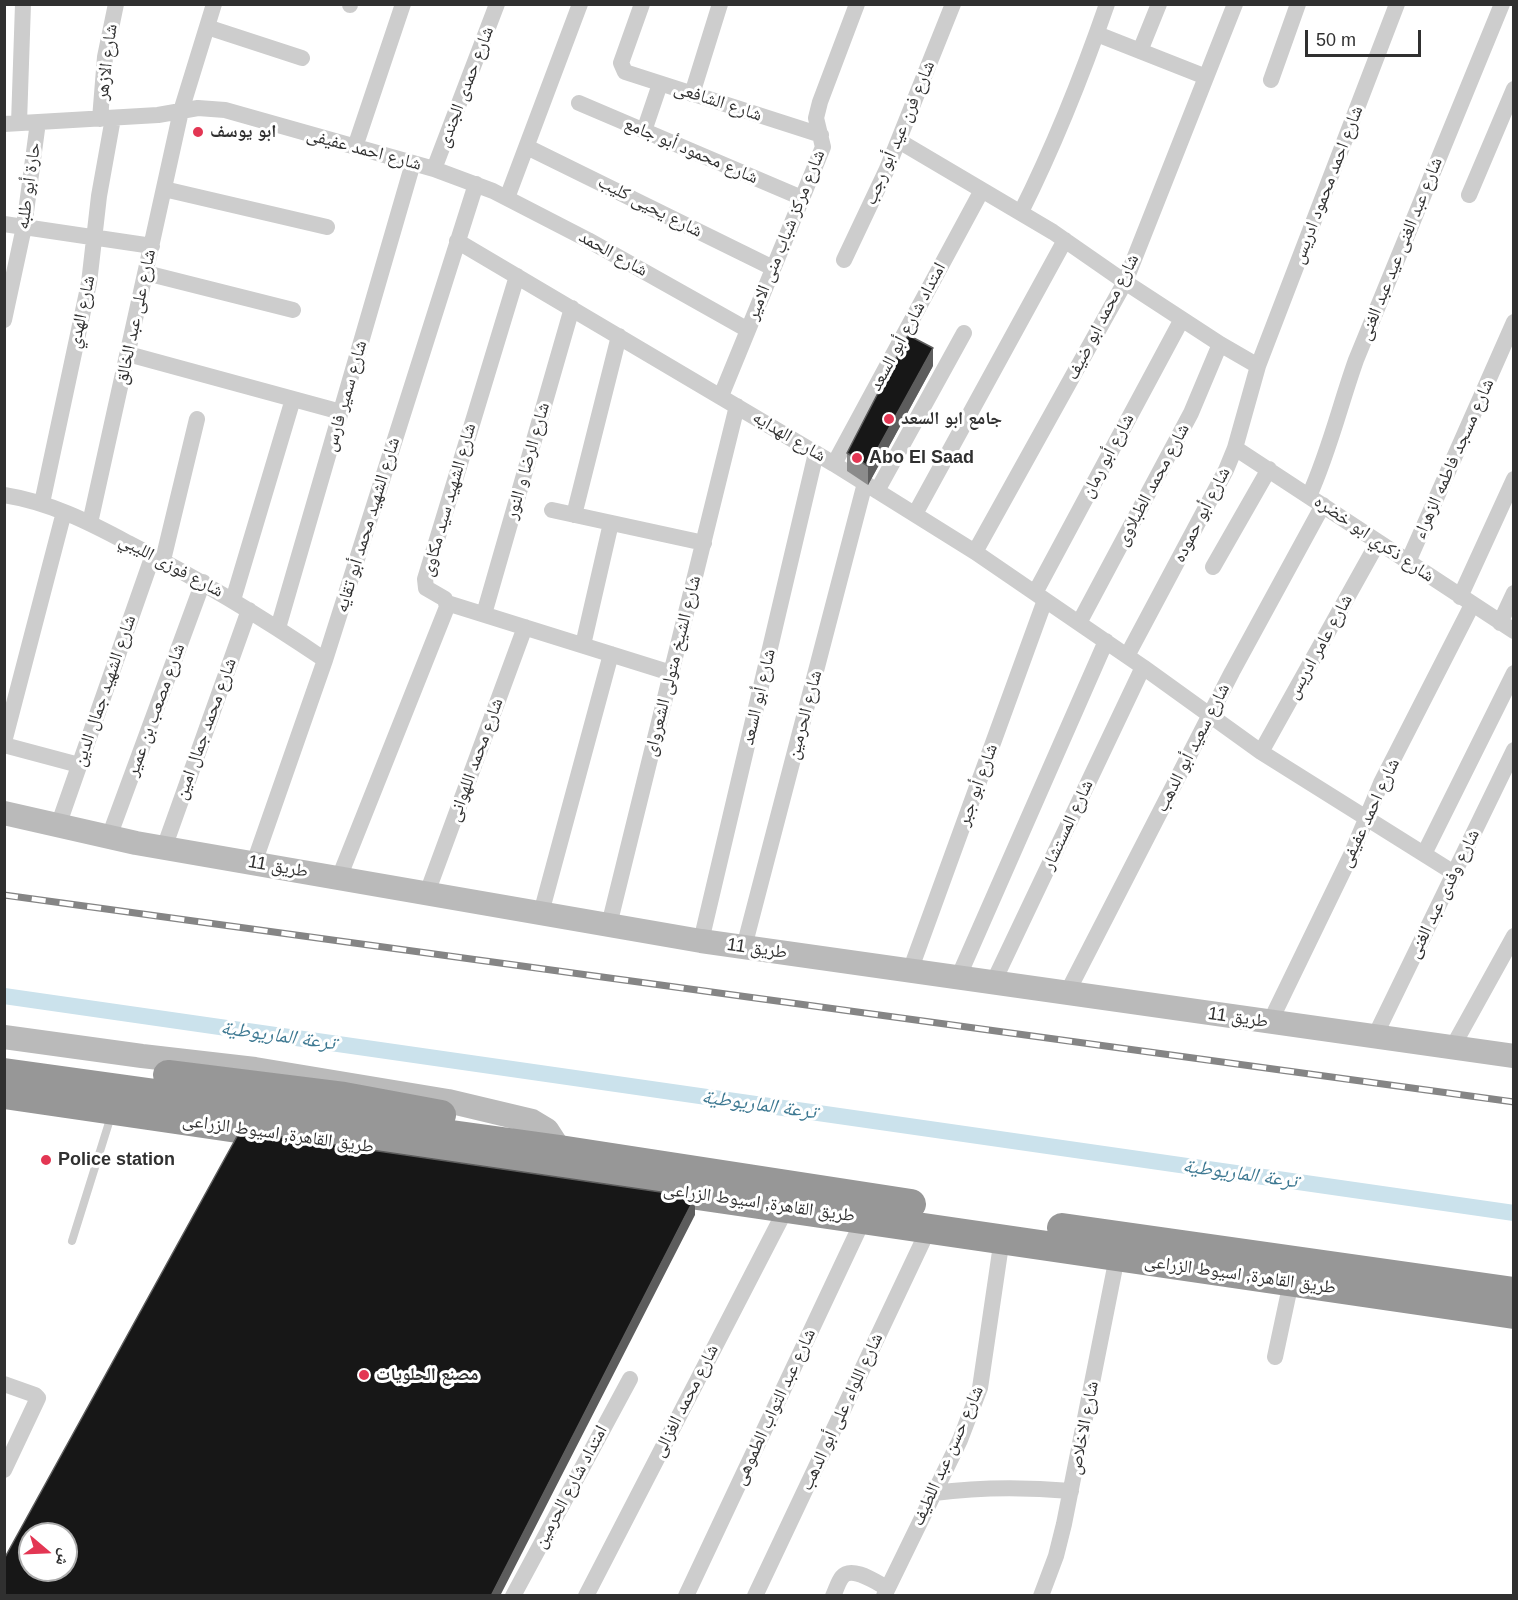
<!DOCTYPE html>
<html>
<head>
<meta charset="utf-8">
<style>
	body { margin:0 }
	#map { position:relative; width:1518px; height:1600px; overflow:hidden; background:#fff; font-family:Arial,"Noto Naskh Arabic",sans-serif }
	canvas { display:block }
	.frame { position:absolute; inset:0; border:6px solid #303030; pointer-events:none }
	.north { position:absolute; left:18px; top:1522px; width:60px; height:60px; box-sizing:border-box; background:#fff; border:2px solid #acacac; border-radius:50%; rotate:109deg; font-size:16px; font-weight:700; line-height:24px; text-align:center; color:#303030 }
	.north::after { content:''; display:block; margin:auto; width:21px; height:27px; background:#e33653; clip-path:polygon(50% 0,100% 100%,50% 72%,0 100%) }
	.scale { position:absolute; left:1305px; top:30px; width:116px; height:27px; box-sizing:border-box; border:3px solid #303030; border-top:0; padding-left:8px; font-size:18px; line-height:21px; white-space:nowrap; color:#303030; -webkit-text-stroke:4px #fff; paint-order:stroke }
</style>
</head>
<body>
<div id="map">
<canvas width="1518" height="1600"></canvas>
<div class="frame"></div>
<div class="north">ش</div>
<div class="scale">50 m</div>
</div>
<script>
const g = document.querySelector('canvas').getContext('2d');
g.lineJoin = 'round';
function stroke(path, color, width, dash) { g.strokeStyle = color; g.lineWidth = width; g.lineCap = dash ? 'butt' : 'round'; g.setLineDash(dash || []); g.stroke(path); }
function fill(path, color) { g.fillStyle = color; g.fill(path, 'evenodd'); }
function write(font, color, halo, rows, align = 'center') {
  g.font = font + ' Arial,"Noto Naskh Arabic",sans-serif'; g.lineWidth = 6; g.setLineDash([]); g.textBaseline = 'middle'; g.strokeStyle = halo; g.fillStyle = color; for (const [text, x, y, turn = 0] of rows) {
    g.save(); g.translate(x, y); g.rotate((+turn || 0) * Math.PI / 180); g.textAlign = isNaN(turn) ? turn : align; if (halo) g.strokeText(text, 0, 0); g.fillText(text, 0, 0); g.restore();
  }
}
const canal = new Path2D(`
	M4 996 1514 1213`);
const lane = new Path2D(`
	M72 1241 111 1116`);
const street = new Path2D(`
	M350 4V5
	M642 4 621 63 625 72 821 135
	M207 27 302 58
	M1097 34 1206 77
	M1140 51 1159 4
	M1271 80 1298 4
	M692 94 720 4
	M579 103 802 198
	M100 119 105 57 116 4
	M19 123 23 4
	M4 124 158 115 198 108 225 110 434 169 493 191 588 240 748 330
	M644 131 660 84
	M899 141 1053 232 1125 282 1220 344 1258 366
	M355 147 403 4
	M527 147 773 268
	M434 169 497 4
	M164 189 327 227
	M1469 195 1514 89
	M507 198 580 4
	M1021 212C1055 144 1082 76 1107 4
	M4 224 152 246
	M457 241 834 464 975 552 1143 667 1261 752 1454 873
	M844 260 887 169 953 4
	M146 273 293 310
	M4 320 24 227 38 122
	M128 354 341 412
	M721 396 823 147 816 118 820 102 857 4
	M1235 448 1514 631
	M834 464 982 190
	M877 491 964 333
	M4 495C49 502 89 522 128 543 197 578 262 617 325 660
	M1309 496C1329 452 1340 405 1356 360L1502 4
	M42 503 89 283 99 196 113 118
	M552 510 704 543
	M915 514 1065 240
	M574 515 619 336
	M90 523 181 111 214 4
	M975 552 1125 282 1235 4
	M163 560 197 419
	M1408 562 1514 322
	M1213 567 1269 469
	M1035 593 1182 319
	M1460 597 1514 479
	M233 600 293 399
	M447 603 671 673
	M484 614 572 308
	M1079 623 1191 413 1220 344
	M1500 623 1514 593
	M278 628 413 163
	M583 645 611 523
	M1127 656 1226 470 1235 448 1258 366 1397 4
	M4 742 64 512
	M4 745 79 765
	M1261 752 1378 542
	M58 826 153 555
	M109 837 203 582
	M164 848 249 610
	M1424 854 1514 673
	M254 863 325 660 476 184
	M339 878 447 607 445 599 426 588 425 579 517 276
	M427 893 525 627
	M541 913 611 654
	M609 925 737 406
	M701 941 816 453
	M744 947 865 483
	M910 971 1045 600
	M958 978 1106 641
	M993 983 1143 667
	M1067 993 1232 672 1323 505
	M1270 1022 1351 855 1381 783 1472 605
	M1375 1036 1514 750
	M1452 1048 1514 936
	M1275 1357 1291 1282
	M4 1384 35 1395 38 1398 4 1470
	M934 1493C980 1487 1025 1487 1071 1491
	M513 1596 630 1379
	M586 1596 787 1207
	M686 1596 864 1218
	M755 1596 929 1228
	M833 1596C836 1590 838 1582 842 1577 852 1565 877 1583 887 1588
	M884 1596 960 1440 980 1388 1002 1238
	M1041 1596 1056 1556 1064 1524 1117 1257`);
const secondary = new Path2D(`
	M4 813 136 843 701 941 1514 1056
	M4 1037 142 1056 255 1069 448 1101 532 1121 547 1130 560 1150`);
const highway = new Path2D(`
	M4 1073 560 1150 911 1204
	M168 1075 344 1097 441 1115
	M4 1094 1514 1314
	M1062 1228 1514 1292`);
const rail = new Path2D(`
	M4 895 1514 1102`);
const wall = new Path2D(`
	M933 366 868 485 847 471V453Z`);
const shadedWall = new Path2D(`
	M933 348V366L868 485V466Z
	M695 1197V1215L500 1596H491Z`);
const building = new Path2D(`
	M908 335 933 348 868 466 847 453Z
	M240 1131 695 1197 491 1596H4V1559ZM30 1534H66V1570H30Z`);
const markers = [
	[198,132,6,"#e33653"],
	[889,419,6,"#e33653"],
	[857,458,6,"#e33653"],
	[46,1160,6,"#e33653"],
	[364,1375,6,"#e33653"]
];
const streetNames = [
	["شارع الازهر",107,62,-83],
	["شارع حمدى الجندى",466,87,-69],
	["شارع الشافعى",718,102,18],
	["شارع فرن عيد أبو رجب",900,133,-67],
	["شارع احمد عفيفى",364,150,15],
	["شارع محمود أبو جامع",691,151,23],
	["شارع احمد محمود ادريس",1328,185,-69],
	["حارة أبو طلبه",29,186,-82],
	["شارع يحيى كليب",650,207,27],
	["شارع مركز شباب منى الامير",786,235,-68],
	["شارع عبد الغنى عيد عبد الغنى",1401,249,-68],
	["شارع الحمد",613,254,29],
	["شارع الهدي",82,312,-78],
	["شارع على عبد الخالق",136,317,-78],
	["شارع محمد ابو ضيف",1103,317,-63],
	["امتداد شارع أبو السعد",908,327,-62],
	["شارع سمير فارس",346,396,-74],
	["شارع الهدايه",789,437,31],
	["شارع أبو رمان",1108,456,-62],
	["شارع مسجد فاطمه الزهراء",1454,459,-66],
	["شارع الرضا و النور",528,461,-74],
	["شارع محمد الطبلاوى",1153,485,-62],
	["شارع الشهيد سيد مكاوى",449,500,-74],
	["شارع أبو حموده",1202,515,-63],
	["شارع الشهيد محمد أبو تقايه",368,525,-73],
	["شارع ذكري ابو خضره",1374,539,34],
	["شارع فوزى الليبي",171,566,28],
	["شارع عامر ادريس",1320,647,-61],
	["شارع الشيخ متولى الشعرواى",673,666,-76],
	["شارع الشهيد جمال الدين",105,691,-71],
	["شارع أبو السعد",759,697,-77],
	["شارع مصعب بن عمير",156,710,-70],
	["شارع الحرمين",805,715,-75],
	["شارع محمد جمال امين",206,729,-70],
	["شارع سعيد أبو الدهب",1193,748,-63],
	["شارع محمد اللهوانى",476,760,-70],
	["شارع أبو جبر",978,785,-70],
	["شارع احمد عفيفى",1370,813,-65],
	["شارع المستشار",1068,825,-65],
	["طريق 11",278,867,10],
	["شارع وفدى عبد الغنى",1444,894,-64],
	["طريق 11",757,949,8],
	["طريق 11",1238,1018,8],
	["طريق القاهرة, اسيوط الزراعى",278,1134,8],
	["طريق القاهرة, اسيوط الزراعى",759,1203,8],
	["طريق القاهرة, اسيوط الزراعى",1240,1275,8],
	["شارع محمد الغزالى",686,1401,-63],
	["شارع عبد التواب الطموهى",775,1407,-65],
	["شارع اللواء على أبو الدهب",842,1412,-65],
	["شارع الاخلاص",1084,1428,-79],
	["شارع حسن عبد اللطيف",948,1456,-66],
	["امتداد شارع الحرمين",571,1487,-62]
];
const poiNames = [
	["ابو يوسف",210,132],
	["جامع ابو السعد",901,419],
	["Abo El Saad",869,458],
	["Police station",58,1160],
	["مصنع الحلويات",376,1375]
];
const waterNames = [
	["ترعة الماريوطية",278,1036,8],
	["ترعة الماريوطية",759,1105,8],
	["ترعة الماريوطية",1240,1174,8]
];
stroke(canal, '#cbe2ec', 16);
stroke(lane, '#cdcdcd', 8);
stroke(street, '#cdcdcd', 16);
stroke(secondary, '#bababa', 24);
stroke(highway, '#979797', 30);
stroke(rail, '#858585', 7);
stroke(rail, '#fff', 4.5, [14]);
fill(wall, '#8b8b8b');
fill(shadedWall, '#5d5d5d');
fill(building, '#171717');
stroke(building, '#5d5d5d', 1.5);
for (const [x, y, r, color] of markers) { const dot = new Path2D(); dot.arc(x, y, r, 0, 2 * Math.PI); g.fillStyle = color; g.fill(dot); stroke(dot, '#fff', 2); }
write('18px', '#303030', '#fff', streetNames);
write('bold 18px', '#303030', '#fff', poiNames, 'left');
write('italic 20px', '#3e7992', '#fff', waterNames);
</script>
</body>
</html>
